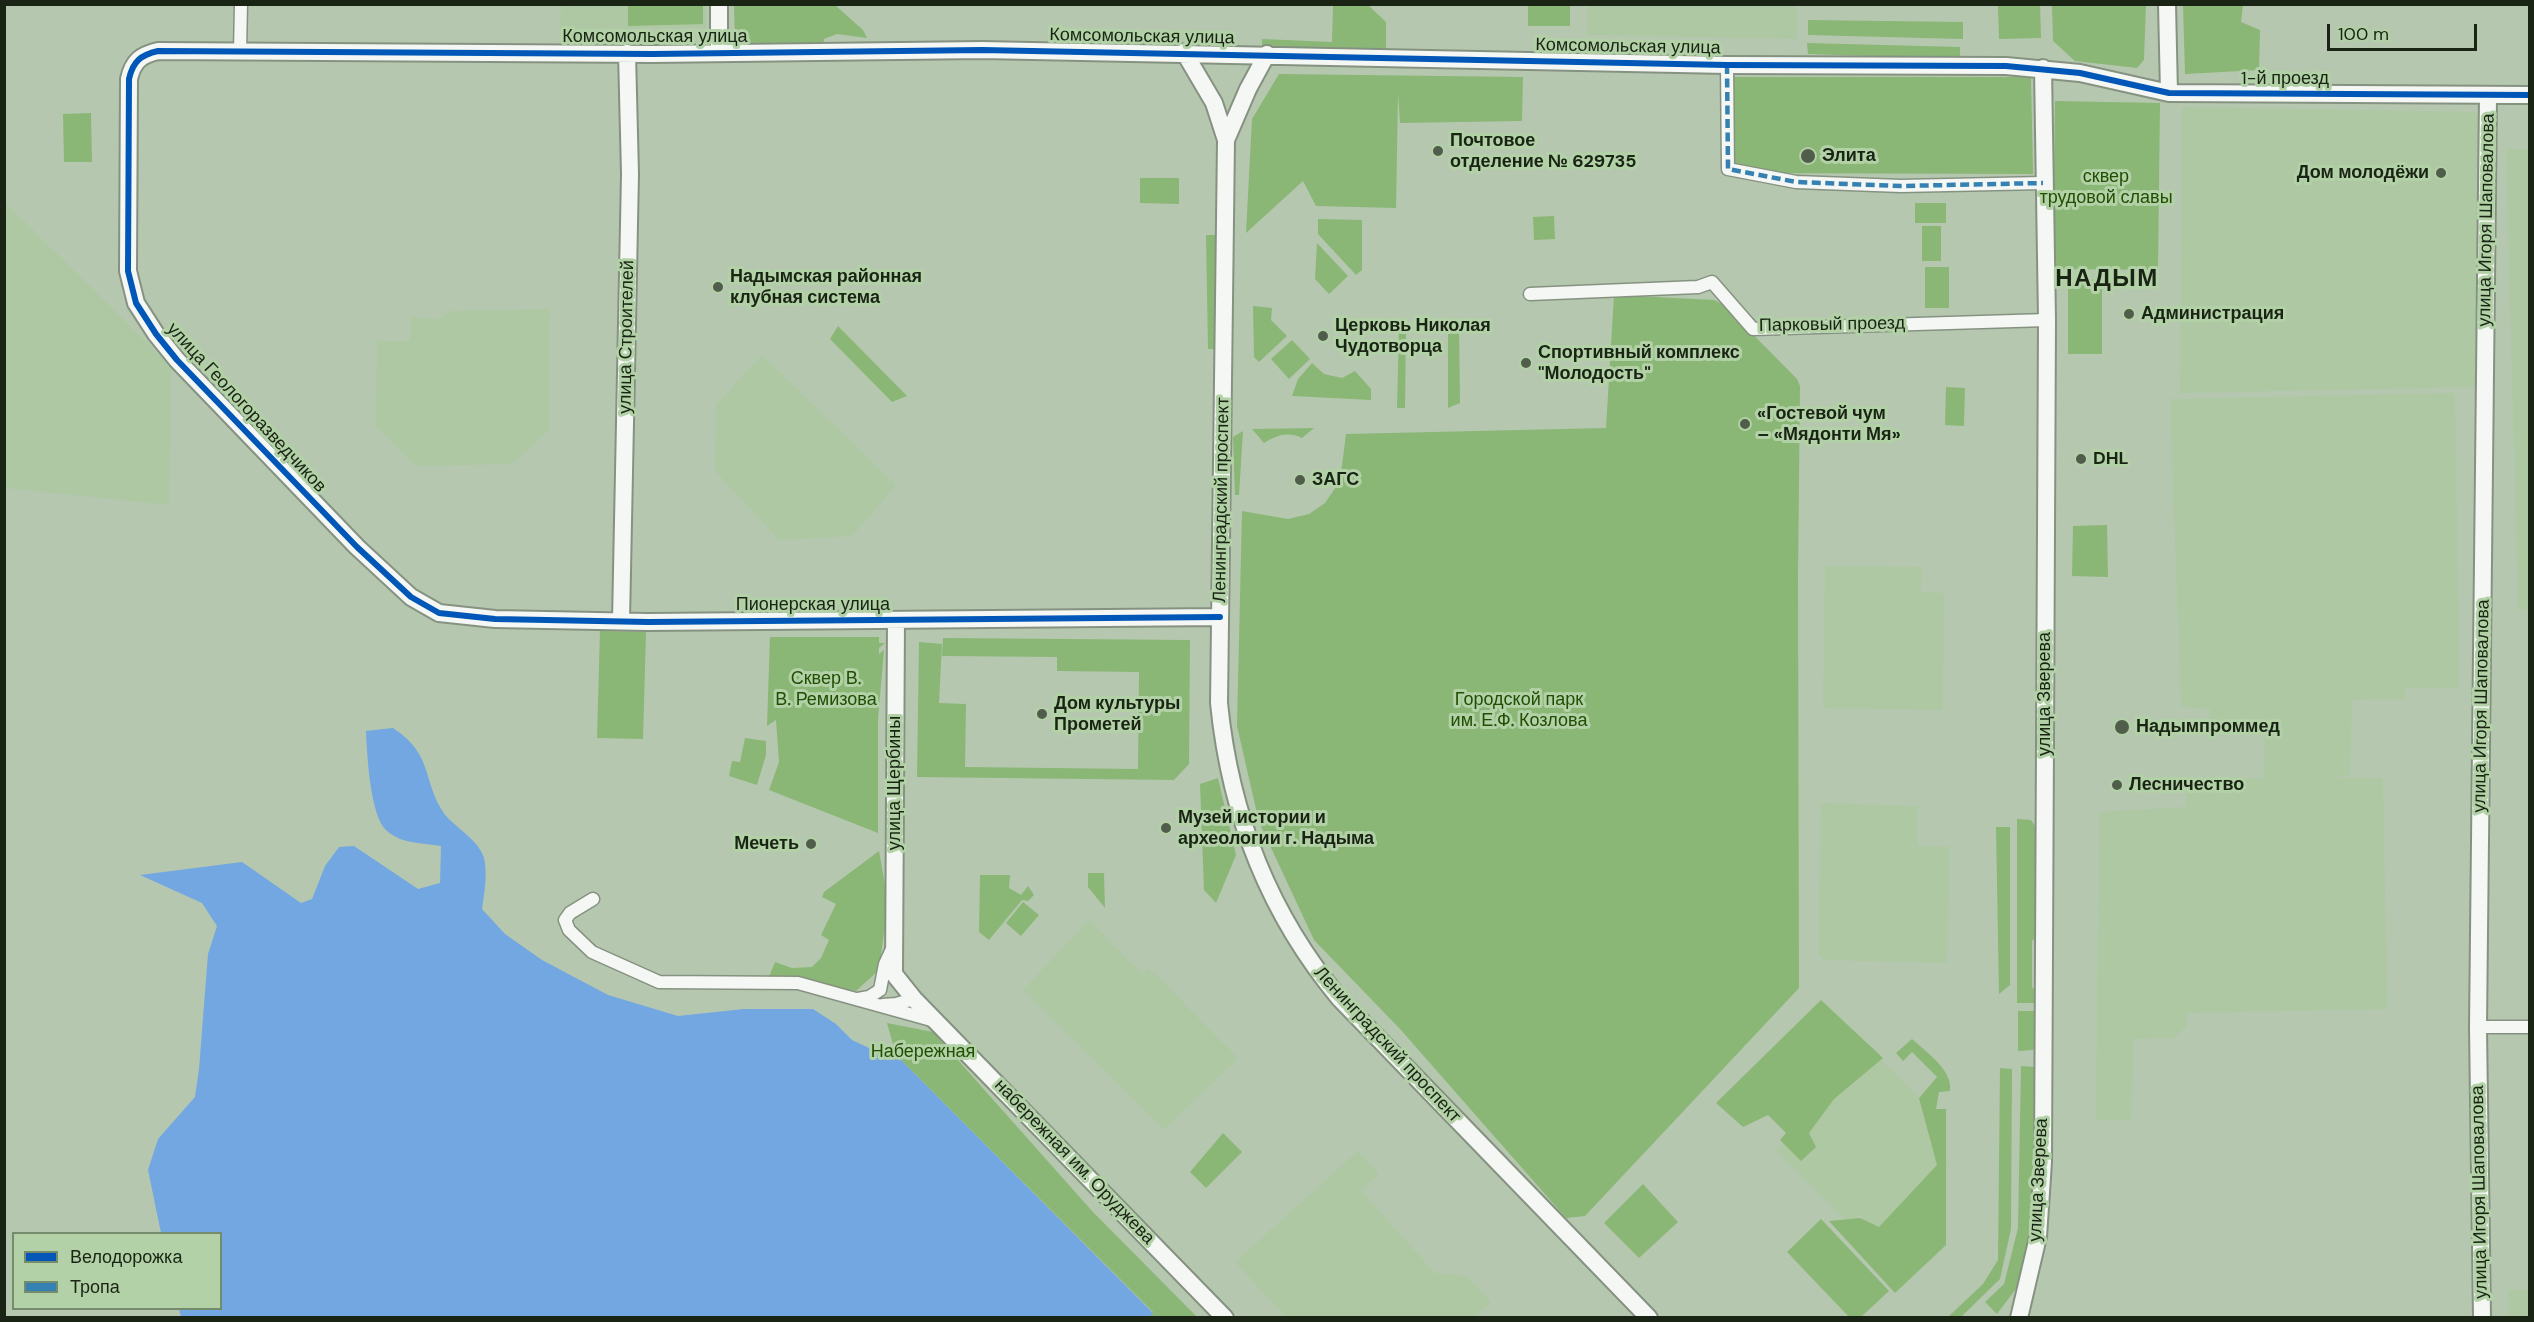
<!DOCTYPE html>
<html>
<head>
<meta charset="utf-8">
<style>
	body { margin:0 }
	#map { position:relative; width:2534px; height:1322px; overflow:hidden; background:#b6c7b0; font-family:"DM Sans",sans-serif }
	canvas { display:block }
	.frame { position:absolute; inset:0; border:6px solid #192414; pointer-events:none }
	.legend { position:absolute; left:12px; top:1232px; width:210px; height:78px; box-sizing:border-box; background:#b2d1a6; border:2px solid #758c6c; margin:0; padding:8px 10px; list-style:none; font-size:18px; color:#192414 }
	.legend li { display:flex; align-items:center; gap:12px; height:30px }
	.legend b { width:30px; border:2px solid #758c6c }
	.scale { position:absolute; left:2327px; top:24px; width:150px; height:27px; box-sizing:border-box; border:3px solid #192414; border-top:0; padding-left:8px; font-size:18px; line-height:21px; white-space:nowrap; color:#192414; -webkit-text-stroke:4px #b2d1a6; paint-order:stroke }
</style>
</head>
<body>
<div id="map">
<canvas width="2534" height="1322"></canvas>
<div class="frame"></div>
<ul class="legend">
<li><b style="height:8px;background:#0057b8"></b>Велодорожка</li>
<li><b style="height:8px;background:#3481b2"></b>Тропа</li>
</ul>
<div class="scale">100 m</div>
</div>
<script>
const g = document.querySelector('canvas').getContext('2d');
g.lineJoin = 'round';
function fill(path, color) { g.fillStyle = color; g.fill(path, 'evenodd'); }
function stroke(path, color, width, dash) { g.strokeStyle = color; g.lineWidth = width; g.lineCap = dash ? 'butt' : 'round'; g.setLineDash(dash || []); g.stroke(path); }
function write(font, color, halo, rows, align = 'center') {
  g.font = font + ' "DM Sans",sans-serif'; g.lineWidth = 6; g.setLineDash([]); g.textBaseline = 'middle'; g.strokeStyle = halo; g.fillStyle = color; for (const [text, x, y, turn = 0] of rows) {
    g.save(); g.translate(x, y); g.rotate((+turn || 0) * Math.PI / 180); g.textAlign = isNaN(turn) ? turn : align; if (halo) g.strokeText(text, 0, 0); g.fillText(text, 0, 0); g.restore();
  }
}
const built = new Path2D(`
	M561 5H706V28L560 29Z
	M1587 5H1797V39L1587 35Z
	M2182 107 2481 112 2476 387 2180 393Z
	M2506 149H2529V610L2518 609Z
	M5 202 171 367 169 505 5 488Z
	M550 309 549 430 512 464 415 466 376 425 377 341H410V317L440 319 451 311Z
	M762 355 896 485 852 536 779 540 715 471 716 405Z
	M2455 393 2459 688H2404L2406 699 2352 700 2350 776 2316 778H2383L2387 1009 2188 1013 2186 1027 2173 1038 2134 1039 2131 1120H2096L2099 812 2186 807V778H2264L2265 731 2210 730V709L2181 707 2170 399Z
	M1825 566 1922 567 1921 592 1944 593 1943 710 1823 708Z
	M1821 803 1918 806 1917 846 1950 847 1947 963 1824 960 1818 953Z
	M1089 920 1142 974 1149 968 1238 1058 1164 1130 1023 990Z
	M1856 1034 1946 1125 1929 1142 1949 1163 1878 1233 1859 1214 1849 1224 1776 1151 1796 1130Z
	M1358 1151 1379 1174 1361 1191 1435 1273 1467 1276 1491 1302 1475 1317H1286L1235 1262Z
	M2508 1290H2529V1317H2509Z`);
const green = new Path2D(`
	M628 5H703V24L628 26Z
	M734 5H835L863 30 867 38 837 34 824 39 823 49 742 47 735 42Z
	M1333 5H1368L1386 22V54L1262 47V39L1332 42Z
	M1528 5H1570V26H1528Z
	M1998 5H2040L2041 38 1999 39Z
	M2052 5H2146L2144 60 2137 68 2075 61 2053 41Z
	M2183 5H2243L2241 22 2260 30 2259 70 2185 74Z
	M1808 20 1963 22V39L1808 35Z
	M1807 43 1960 47V59L1808 54Z
	M1279 74 1523 77 1522 121 1400 123 1398 93 1396 208 1316 206 1303 181 1246 233 1252 119Z
	M1733 77H2031L2033 174 1733 173Z
	M2055 101 2160 103 2158 270 2053 269Z
	M91 113 92 162H64L63 114Z
	M1140 178H1179V204L1140 203Z
	M1915 203H1946V223H1915Z
	M1554 216 1555 239 1534 240 1533 217Z
	M1318 219 1362 220V270L1356 275 1318 234Z
	M1922 226H1941V261H1922Z
	M1206 235H1217L1220 349H1208Z
	M1317 243 1348 276 1329 294 1315 279Z
	M1925 267H1949V308H1925Z
	M2068 279 2102 280V354H2068Z
	M1614 295 1714 300 1724 305 1797 379 1800 386 1798 577 1799 988 1585 1216 1566 1218 1400 1029 1314 940 1259 822 1237 726 1242 511 1288 519 1309 514 1325 503 1340 481 1346 434 1606 428Z
	M1253 306 1272 308 1271 320 1287 336 1259 362 1254 357Z
	M838 326 907 396 892 402 830 339Z
	M1459 326 1460 403 1448 408V328Z
	M1399 328 1406 329 1405 408H1397Z
	M1292 340 1310 359 1289 379 1271 359Z
	M1312 363 1324 374 1342 378 1355 371 1371 389V400L1292 396 1298 379Z
	M1946 387 1965 388 1964 426 1945 425Z
	M1314 428 1302 438C1289 431 1276 435 1264 443L1252 429Z
	M1243 431 1239 495H1235L1233 437Z
	M2107 525 2108 577 2072 576 2073 526Z
	M600 631 646 632 643 739 597 738Z
	M770 637H879V643H885L879 648V654L884 650 878 719V833L769 790 779 762 776 720 767 726Z
	M943 638 1190 640 1189 764 1174 780 917 777 919 642 942 644 939 703 966 704 965 767 1138 769 1139 672 1057 671V657L942 656Z
	M745 738 766 741V755L757 785 729 776 732 761 740 762Z
	M1218 778 1236 855 1216 903 1204 890 1200 784Z
	M2017 819 2031 820 2035 826 2038 935 2032 941V987L2037 993V1003H2017Z
	M1996 827H2010V985L1999 994Z
	M879 851 888 902 879 970 856 991 769 977 775 962 792 968 812 967 821 958 829 940 821 935 836 904 822 897 824 892Z
	M1088 873H1104L1105 908 1088 887Z
	M980 875H1010L1009 888 1021 895 1028 886 1034 895 1028 901 1022 900 989 940 979 932Z
	M1023 902 1039 915 1021 936 1006 923Z
	M1821 1000 1883 1058 1834 1099 1809 1133 1816 1147 1801 1161 1780 1140 1786 1133 1768 1115 1743 1127 1716 1103Z
	M2018 1011H2036V1046L2033 1050 2018 1051Z
	M887 1023 933 1032 1092 1211 1197 1317H1149L1153 1312 896 1055Z
	M1912 1039C1926 1052 1953 1070 1950 1091L1939 1092 1936 1109H1946V1245L1895 1293 1829 1221 1860 1218 1879 1227 1937 1165 1919 1098 1937 1077 1912 1052 1903 1061 1896 1053Z
	M2021 1066 2035 1067 2032 1228 2021 1282 1997 1314 1985 1302 2004 1284 2018 1228Z
	M2000 1068 2012 1069 2011 1229 2000 1279 1961 1317H1948L1983 1284 1998 1260Z
	M1223 1133 1242 1152 1206 1188 1190 1172Z
	M1643 1184 1678 1222 1639 1258 1604 1223Z
	M1821 1219 1889 1291 1861 1317H1849L1787 1252Z`);
const water = new Path2D(`
	M393 728C436 756 421 784 447 817 458 829 479 841 484 858 488 874 484 894 482 909L505 934 542 960 608 995 678 1016 744 1009H813L836 1024 852 1040 869 1048 896 1055 1153 1313 1149 1318 181 1317 179 1309 220 1308V1234L161 1233 148 1170 158 1139 195 1097 199 1069 208 954 217 926 202 903 140 875 242 862 301 903 312 899 325 866 339 847 354 846 418 889 440 883 441 846C423 843 402 844 387 831 370 817 367 754 366 731Z`);
const street = new Path2D(`
	M240 52 241 4
	M1727 65 1728 169 1796 182 1901 186 2043 183
	M1530 294 1698 287 1712 282 1753 329 2047 320
	M593 899 570 913 565 920 569 930 592 952 659 982 798 983 935 1021
	M858 999 869 997 880 990 885 964 893 947
	M883 1005 896 1004 914 999
	M2478 1027H2530`);
const secondary = new Path2D(`
	M719 4V52
	M2167 4 2169 93
	M1184 52 1214 103 1226 140 1219 703C1230 813 1269 914 1340 999L1649 1318
	M1226 140 1248 89 1267 54
	M1220 617 648 622 495 619 439 613 411 597 357 547 177 360 156 334 136 303 128 271 129 79C133 61 141 55 158 51L653 54 982 50 1727 65 2006 66 2080 73 2169 93 2530 95
	M896 620 894 974 914 999 1225 1318
	M621 621 630 174 627 53
	M2019 1318 2038 1237 2043 1162 2047 320 2043 68
	M2482 1318 2478 1027 2488 95`);
const quiet = new Path2D(`
	M1727 65 1728 169 1796 182 1901 186 2043 183`);
const cycleway = new Path2D(`
	M1220 617 648 622 495 619 439 613 411 597 357 547 177 360 156 334 136 303 128 271 129 79C133 61 141 55 158 51L653 54 982 50 1727 65 2006 66 2080 73 2169 93 2530 95`);
const markers = [
	[1438,151,6,"#505d4b"],
	[1808,156,8,"#505d4b"],
	[2441,173,6,"#505d4b"],
	[718,287,6,"#505d4b"],
	[2129,314,6,"#505d4b"],
	[1323,336,6,"#505d4b"],
	[1526,363,6,"#505d4b"],
	[1745,424,6,"#505d4b"],
	[2081,459,6,"#505d4b"],
	[1300,480,6,"#505d4b"],
	[1042,714,6,"#505d4b"],
	[2122,727,8,"#505d4b"],
	[2117,785,6,"#505d4b"],
	[1166,828,6,"#505d4b"],
	[811,844,6,"#505d4b"]
];
const streetNames = [
	["Комсомольская улица",655,37],
	["Комсомольская улица",1142,37,1],
	["Комсомольская улица",1628,47,1],
	["1-й проезд",2285,79],
	["улица Игоря Шаповалова",2487,220,-89],
	["Парковый проезд",1832,325,-1],
	["улица Строителей",627,337,-89],
	["улица Геологоразведчиков",246,408,47],
	["Ленинградский проспект",1222,500,-89],
	["Пионерская улица",813,605],
	["улица Зверева",2045,694,-90],
	["улица Игоря Шаповалова",2482,706,-89],
	["улица Щербины",895,783,-90],
	["Ленинградский проспект",1387,1045,47],
	["набережная им. Оруджева",1074,1162,46],
	["улица Зверева",2039,1180,-87],
	["улица Игоря Шаповалова",2480,1192,-91]
];
const poiNames = [
	["Почтовое",1450,141],
	["отделение № 629735",1450,162],
	["Элита",1822,156],
	["Дом молодёжи",2429,173,"right"],
	["Надымская районная",730,277],
	["клубная система",730,298],
	["Администрация",2141,314],
	["Церковь Николая",1335,326],
	["Чудотворца",1335,347],
	["Спортивный комплекс",1538,353],
	["\"Молодость\"",1538,374],
	["«Гостевой чум",1757,414],
	["– «Мядонти Мя»",1757,435],
	["DHL",2093,459],
	["ЗАГС",1312,480],
	["Дом культуры",1054,704],
	["Прометей",1054,725],
	["Надымпроммед",2136,727],
	["Лесничество",2129,785],
	["Музей истории и",1178,818],
	["археологии г. Надыма",1178,839],
	["Мечеть",799,844,"right"]
];
const parkNames = [
	["сквер",2106,177],
	["трудовой славы",2106,198],
	["Сквер В.",826,679],
	["В. Ремизова",826,700],
	["Городской парк",1519,700],
	["им. Е.Ф. Козлова",1519,721],
	["Набережная",923,1052]
];
const districtNames = [
	["НАДЫМ",2107,280]
];
fill(built, '#adc8a2');
fill(green, '#8ab775');
fill(water, '#72a7e1');
stroke(street, '#869281', 15);
stroke(secondary, '#869281', 20);
stroke(street, '#f4f7f3', 12);
stroke(secondary, '#f4f7f3', 16);
stroke(quiet, '#3481b2', 4.5, [9, 4.5]);
stroke(cycleway, '#0057b8', 6);
for (const [x, y, r, color] of markers) { const dot = new Path2D(); dot.arc(x, y, r, 0, 2 * Math.PI); g.fillStyle = color; g.fill(dot); stroke(dot, '#b2d1a6', 2); }
write('18px', '#192414', '#b2d1a6', streetNames);
write('bold 18px', '#192414', '#b2d1a6', poiNames, 'left');
write('18px', '#224e04', '#b2d1a6', parkNames);
g.letterSpacing = '1.5px';
write('bold 24px', '#192414', '#b2d1a6', districtNames);
g.letterSpacing = '0px';
</script>
</body>
</html>
